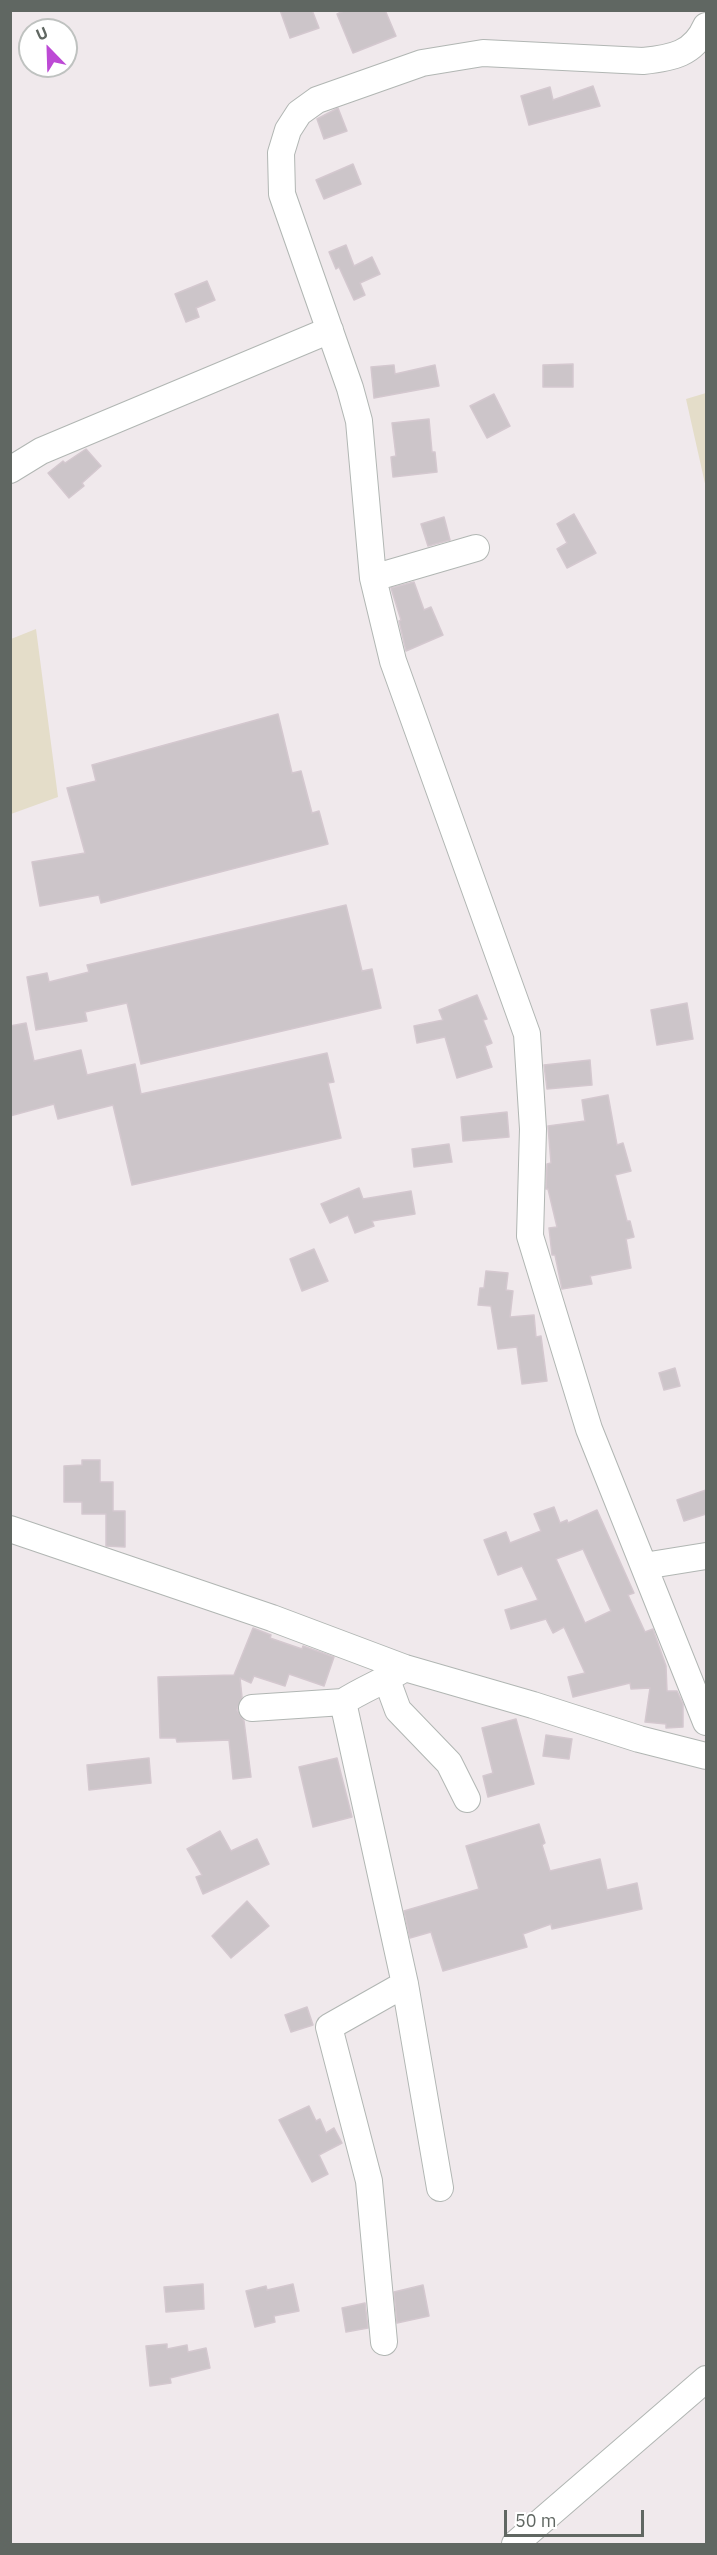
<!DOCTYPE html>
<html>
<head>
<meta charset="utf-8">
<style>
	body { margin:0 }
	#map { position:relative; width:717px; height:2555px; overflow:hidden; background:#f0e9ec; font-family:"IBM Plex Sans",sans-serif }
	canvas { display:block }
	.frame { position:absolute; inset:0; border:12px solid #606762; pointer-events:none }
	.north { position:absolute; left:18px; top:18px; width:60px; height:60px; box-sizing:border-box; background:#fff; border:2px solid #bfc2c0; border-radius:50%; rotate:337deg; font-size:16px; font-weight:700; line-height:24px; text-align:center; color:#606762 }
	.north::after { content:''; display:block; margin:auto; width:21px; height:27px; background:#bd4ad5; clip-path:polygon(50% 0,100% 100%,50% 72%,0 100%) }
	.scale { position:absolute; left:504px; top:2510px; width:140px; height:27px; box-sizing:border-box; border:3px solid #606762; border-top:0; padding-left:8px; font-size:18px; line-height:21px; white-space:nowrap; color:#606762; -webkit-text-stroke:4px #fff; paint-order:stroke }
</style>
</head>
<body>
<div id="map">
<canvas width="717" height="2555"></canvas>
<div class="frame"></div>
<div class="north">U</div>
<div class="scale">50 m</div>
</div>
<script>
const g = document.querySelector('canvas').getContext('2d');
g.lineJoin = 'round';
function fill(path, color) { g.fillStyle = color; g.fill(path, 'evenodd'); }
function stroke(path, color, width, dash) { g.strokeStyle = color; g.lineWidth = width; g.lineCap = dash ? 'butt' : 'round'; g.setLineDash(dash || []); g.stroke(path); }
const green = new Path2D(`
	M706 393V488L686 399Z
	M36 629 58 797 11 814V639Z`);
const building = new Path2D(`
	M280 10H312L319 28 290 38Z
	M346 10H385L396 36 353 53 337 14Z
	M593 86 600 106 529 125 521 96 550 87 553 100Z
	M338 108 347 131 324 139 317 119Z
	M353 164 361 184 324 199 316 180Z
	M346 245 354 266 372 257 380 274 360 283 365 295 354 300 339 267 336 269 329 252Z
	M207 281 215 300 196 308 199 317 186 322 175 294Z
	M573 364V387H543V365Z
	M394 365 395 374 435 365 439 386 374 398 371 367Z
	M494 394 510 426 487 438 470 406Z
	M429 419 432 452H435L437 472 393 477 391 457 396 456 392 423Z
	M86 449 101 466 82 483 84 486 69 498 48 473 63 461 65 463Z
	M574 514 596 553 567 568 557 549 567 543 557 524Z
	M444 517 450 540 428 546 421 524Z
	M414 582 424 610 431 607 443 635 406 651 399 621 401 620 391 588Z
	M278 714 292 773 301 771 312 813 319 811 328 844 101 903 99 895 40 906 32 862 85 853 67 788 96 781 92 765Z
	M346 905 362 971 372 969 381 1008 141 1064 127 1003 85 1012 87 1021 36 1030 27 977 47 973 49 982 89 972 87 965Z
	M477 995 487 1019 483 1020 492 1043 485 1046 492 1067 457 1078 445 1037 417 1043 414 1026 443 1020 439 1010Z
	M687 1003 693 1039 657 1045 651 1010Z
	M26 1023 34 1061 81 1050 87 1075 135 1064 141 1094 327 1053 334 1082 328 1083 341 1138 132 1185 113 1105 58 1119 54 1104 10 1116V1026Z
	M590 1060 592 1085 547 1089 544 1065Z
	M608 1095 617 1145 623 1143 631 1171 615 1175 627 1221H630L634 1237 626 1239 631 1268 590 1276 592 1284 562 1289 555 1255H552L549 1228 557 1227 548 1189H546L547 1164 551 1163 548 1126 585 1121 582 1100Z
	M507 1112 509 1137 463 1141 461 1117Z
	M449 1144 452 1162 414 1167 412 1149Z
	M359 1188 363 1199 411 1191 415 1214 372 1221 374 1226 355 1233 348 1215 330 1223 321 1204Z
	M314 1249 328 1281 302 1291 290 1259Z
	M486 1271 508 1273 506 1290 513 1291 510 1317 534 1315 536 1337 541 1336 547 1381 522 1384 517 1347 498 1349 491 1306 478 1305 480 1288H484Z
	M675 1368 680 1386 664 1390 659 1373Z
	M82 1460H100V1482H113V1511H125V1547L106 1546V1514H82V1502H64V1466L82 1465Z
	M706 1490V1514L684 1521 677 1500Z
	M554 1507 560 1523 567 1520 568 1523 597 1510 634 1593 628 1595 645 1632 653 1629 655 1635 666 1666 667 1691H677L683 1704V1727L666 1728V1724L645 1722 650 1688 631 1689 630 1683 573 1697 568 1677 585 1673 564 1627 553 1633 546 1619 511 1629 505 1610 538 1600 522 1566 498 1575 484 1540 506 1532 510 1543 541 1531 534 1514ZM583 1549 611 1611 585 1623 556 1559Z
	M253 1628 271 1635 270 1638 302 1649 303 1646 334 1657 324 1686 289 1674 285 1686 254 1676 251 1683 240 1678 242 1697 237 1710 244 1721 251 1777 233 1779 229 1740 177 1742 176 1738H160L158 1677 234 1675Z
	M516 1719 534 1784 488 1797 483 1776 493 1773 482 1728Z
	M546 1735 572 1739 569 1759 543 1756Z
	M149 1758 151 1783 89 1790 87 1765Z
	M337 1758 352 1817 313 1827 299 1767Z
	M539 1824 545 1843 542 1845 550 1871 600 1859 607 1890 637 1883 642 1909 552 1929 551 1924 523 1934 527 1947 443 1971 431 1932 410 1938 404 1911 479 1889 466 1846Z
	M220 1831 231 1851 257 1839 269 1864 203 1894 196 1877 202 1875 187 1849Z
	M247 1901 269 1926 231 1958 212 1936Z
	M307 2007 313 2025 291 2032 285 2015Z
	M309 2106 316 2121 320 2119 326 2133 334 2128 342 2143 319 2155 328 2174 312 2182 279 2120Z
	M203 2284 204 2309 166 2312 164 2287Z
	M293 2284 299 2311 274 2316 275 2322 255 2327 246 2291 266 2286 267 2290Z
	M423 2285 429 2316 397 2323 394 2292Z
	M365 2303 368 2328 346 2332 342 2308Z
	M167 2344V2349L187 2345 188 2352 206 2348 210 2368 170 2378 171 2383 150 2386 146 2346Z`);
const minor = new Path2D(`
	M706 26C694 54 672 58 643 61L483 53 422 63 317 100 299 113 288 130 281 153 282 194 350 388 359 421 373 578 393 661 527 1034 533 1129 530 1236 589 1429 706 1722
	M10 470 41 451 330 330
	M373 578 476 548
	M10 1529 272 1618 405 1668 533 1705 639 1739 706 1756
	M644 1566 706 1556
	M405 1668C385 1681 363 1689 343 1702L405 1984 440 2188
	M387 1680 398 1710 449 1763 467 1799
	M252 1708 343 1702
	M384 2342 369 2181 329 2027 405 1984
	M515 2544 706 2379`);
fill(green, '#e4ddc9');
fill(building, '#ccc5c9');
stroke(building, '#d4c8cf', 1.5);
stroke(minor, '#b1b6b3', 28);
stroke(minor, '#fff', 26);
</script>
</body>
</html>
